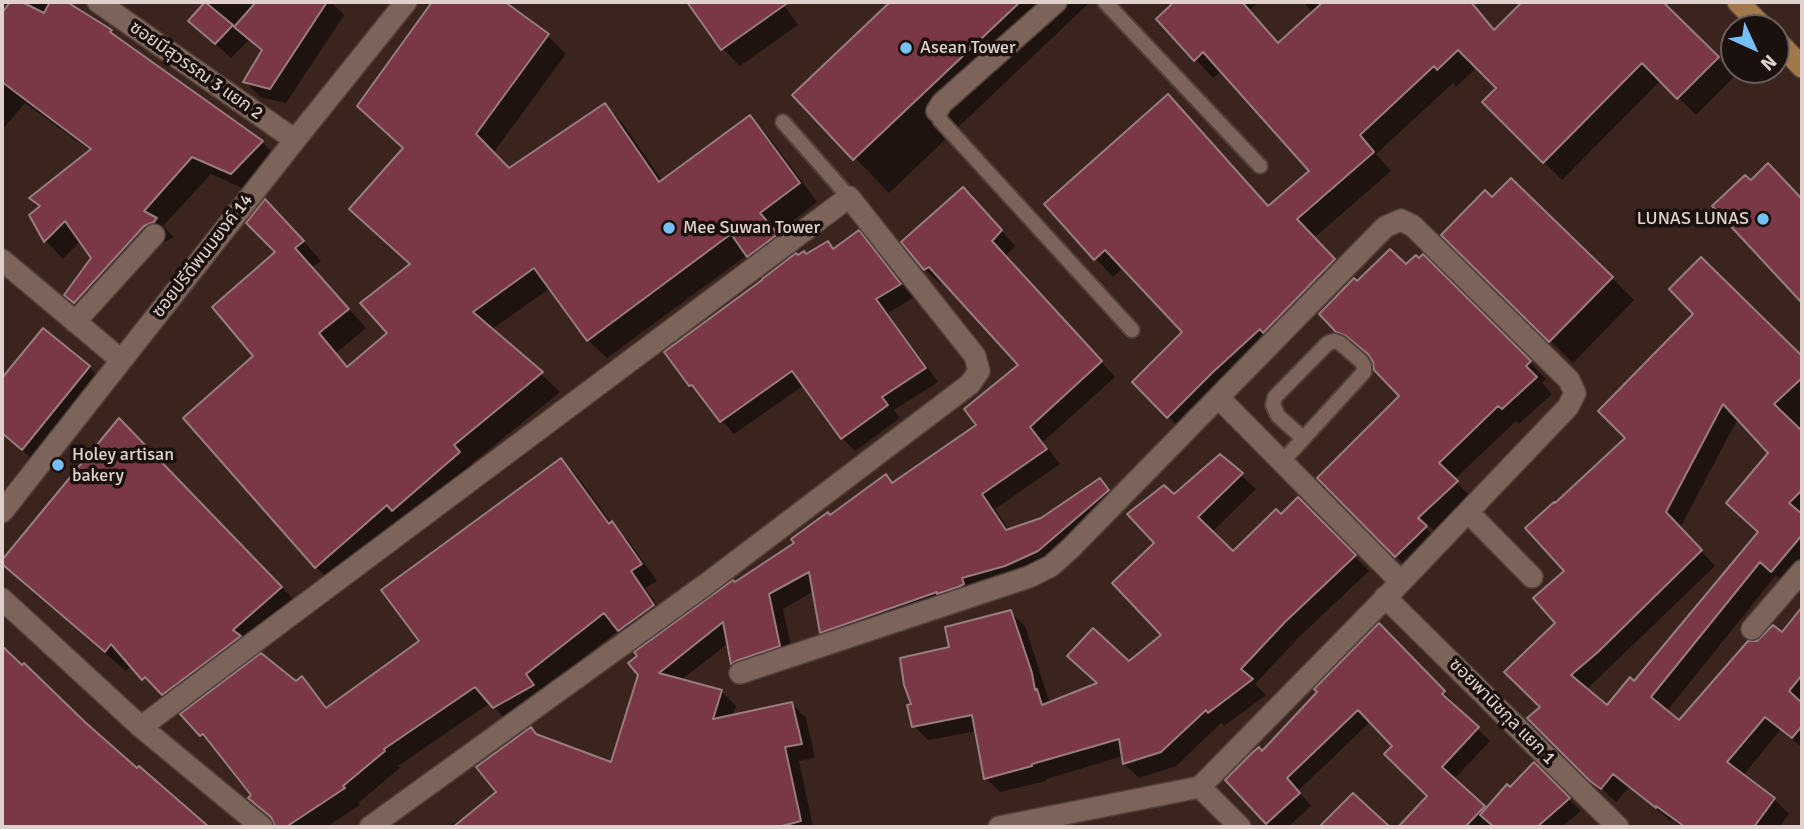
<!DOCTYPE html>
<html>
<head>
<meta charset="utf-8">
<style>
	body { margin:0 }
	#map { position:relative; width:1804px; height:829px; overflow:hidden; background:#3a241d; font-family:Signika,sans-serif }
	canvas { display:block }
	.frame { position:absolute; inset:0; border:4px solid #e0d1cc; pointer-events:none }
	.north { position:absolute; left:1720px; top:14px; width:70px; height:70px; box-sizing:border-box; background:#1a100d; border:2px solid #695d59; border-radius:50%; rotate:135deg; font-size:19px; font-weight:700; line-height:28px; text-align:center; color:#e0d1cc }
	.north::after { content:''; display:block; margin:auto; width:24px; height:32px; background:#77bff7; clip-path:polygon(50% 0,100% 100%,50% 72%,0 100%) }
</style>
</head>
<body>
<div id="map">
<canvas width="1804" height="829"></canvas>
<div class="frame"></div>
<div class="north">N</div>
</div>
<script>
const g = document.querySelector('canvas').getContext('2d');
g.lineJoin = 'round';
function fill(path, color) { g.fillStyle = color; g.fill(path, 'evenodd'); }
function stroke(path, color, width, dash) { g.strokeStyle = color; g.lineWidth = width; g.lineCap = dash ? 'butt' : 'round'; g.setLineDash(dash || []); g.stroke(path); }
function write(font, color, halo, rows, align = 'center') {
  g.font = font + ' Signika,"Noto Sans Thai",sans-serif'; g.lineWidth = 7; g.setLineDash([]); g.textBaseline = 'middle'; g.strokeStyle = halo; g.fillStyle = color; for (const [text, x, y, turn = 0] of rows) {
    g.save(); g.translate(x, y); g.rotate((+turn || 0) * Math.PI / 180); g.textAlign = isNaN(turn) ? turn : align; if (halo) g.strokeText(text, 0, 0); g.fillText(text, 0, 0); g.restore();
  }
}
const shadow = new Path2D(`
	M11 2H58L134 60 262 142 279 159 249 191 211 174 163 226 174 237 162 243 93 320 67 295 93 258 81 240 63 259 46 241 31 215 41 208 31 198 91 151 25 103 2 130V18L13 4Z
	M208 2H331L344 15 286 103 260 97 245 81 263 52 249 40 231 58 190 21Z
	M434 2H502L548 36 566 54 493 153 509 170 605 105 623 124 663 182 749 117 768 136 817 202 777 233 798 257 806 256 828 243 834 250 859 233 871 246 913 298 888 313 938 382 894 410 900 418 855 451 842 438 804 385 734 434 691 385 768 276 747 255 607 358 588 340 550 288 491 330 541 374 560 392 471 464 477 472 335 586 316 567 185 418 256 356 284 219 321 261 312 267 366 328 336 353 349 368 389 333 411 265 370 227 404 149 359 105Z
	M689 2H782L798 25 740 66 723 49Z
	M893 2H1090L889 193 794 95Z
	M1177 2H1259L1249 10 1280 45 1313 13 1303 2H1471L1496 31 1546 27 1571 2H1661L1735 76 1696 115 1661 80 1562 180 1484 102 1498 88 1477 67 1456 87 1453 83 1376 154 1391 171 1314 238 1357 283 1406 267 1419 260 1423 256 1546 379 1542 383 1552 394 1519 424 1516 421 1454 480 1473 499 1436 533 1413 510 1411 513 1442 544 1412 572 1319 478 1401 396 1372 358 1365 352 1355 348 1319 312 1282 350 1279 346 1187 435 1135 382 1185 332 1124 267 1113 277 1046 204 1269 208 1312 171 1222 70 1213 78 1158 19Z
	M1783 180 1802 201V300L1714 206 1751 183Z
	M977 203 1015 246 1005 257 1115 377 1043 442 1060 464 995 509 1009 530 1042 519 1100 480 1114 495 1052 565 836 646 822 632 814 591 783 609 794 660 746 677 732 663 729 643 681 680 721 691 736 706 732 717 792 704 806 718 815 758 799 761 813 827H447L459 820 462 822 499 793 538 737 612 764 639 675 735 584 797 543 886 476 893 484 979 425 1021 365 944 281 940 284 925 269Z
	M1443 235 1612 278 1634 300 1573 363Z
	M1701 259 1802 358V567L1787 585 1776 575 1666 712 1679 723 1782 634 1802 610V747L1780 730 1743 776 1774 799 1789 814 1779 827H1682L1672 820 1671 821 1629 787 1616 802 1544 733 1542 708 1567 571 1554 505 1627 438 1695 314ZM1738 418 1770 453 1760 533 1635 683 1607 707 1586 690 1715 566 1680 528Z
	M43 330 89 367 106 384 40 465 2 434V381Z
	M119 420 302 608 253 651 296 683 301 679 318 695 328 709 421 641 561 460 577 476 612 524 628 540 657 581 645 588 669 622 636 646 619 630 541 691 549 702 510 724 490 703 398 766 400 768 358 803 360 805 326 827H277L276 822 250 798 254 795 218 751 167 697 164 699 132 665 126 671 22 583 2 562Z
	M1220 456 1256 489 1211 533 1233 554 1281 517 1298 499 1369 571 1300 636 1255 684 1266 695 1224 726 1221 723 1176 766 1139 778 1124 764 1123 756 1046 779V781L1000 792 986 778 977 731 928 740 914 726 951 648 1010 612 1025 626 1050 704 1099 684 1129 664 1163 635 1157 543 1174 497Z
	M1379 625 1455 704 1453 706 1490 741 1453 780 1487 810 1510 789 1534 765 1581 811 1561 827H1401L1429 796 1394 746 1371 721 1298 791 1311 806 1288 827H1271L1227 781 1262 753Z
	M2 648 85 724 190 813 192 811 209 827H2Z`);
const building = new Path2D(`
	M10 2H22L44 13 50 2H67L112 30 110 32 263 141 231 174 192 157 144 211 157 218 154 222 144 226 74 303 64 295 91 258 65 221 44 242 29 215 40 206 29 198 91 149 2 82V13Z
	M205 2 233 25 215 44 188 21Z
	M256 2H327L270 89 243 82 262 50 234 27Z
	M432 2H505L549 34 476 134 509 168 605 103 659 182 750 115 800 183 760 213 778 234 747 257 731 234 587 341 534 268 473 312 543 372 454 445 460 452 392 511 387 505 315 568 183 418 253 356 212 307 275 252 246 223 265 199 304 241 295 248 349 309 319 333 347 367 387 333 360 303 410 264 349 209 403 148 357 106Z
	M687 2H789L721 50Z
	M890 2H1020L853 160 792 95Z
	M1174 2H1242L1278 43 1323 2H1471L1494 30 1522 2H1663L1719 57 1677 99 1642 63 1543 163 1482 102 1496 88 1458 50 1437 70 1434 66 1360 135 1374 152 1297 219 1335 259 1263 333 1260 329 1213 372 1167 418 1132 382 1182 332 1105 250 1094 260 1044 204 1168 94 1268 206 1309 171 1203 52 1194 61 1156 19Z
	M1768 163 1802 199V303L1712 206 1745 175 1751 180Z
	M1511 178 1613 277 1549 342 1441 235 1485 190 1492 197Z
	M963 187 1002 230 992 241 1102 361 1030 427 1047 449 982 494 1006 530 1041 518 1100 478 1109 490 1038 551 1005 566 962 578 964 584 958 587 937 594V592L820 633 809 572 769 594 780 646 736 661 731 664 723 622 659 673 722 690 713 719 792 702 802 744 785 747 801 821 778 827H453L496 792 476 767 531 727 536 734 611 762 638 675 628 663 637 656 634 652 733 580 735 582 794 543 791 539 828 512 830 515 886 474 892 483 976 425 964 409 1018 365 929 267 924 270 901 242Z
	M859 230 901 284 876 299 926 368 882 397 888 405 841 439 792 371 720 422 692 385 689 386 664 352 762 280V279L796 253 798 255 804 251 806 254 828 241 833 249Z
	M1390 249 1406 264 1416 255 1419 258 1423 254 1531 361 1526 366 1537 377 1502 409 1498 406 1439 463 1458 481 1418 518 1427 526 1395 557 1317 478 1399 396 1374 370 1373 362 1368 354 1346 336 1336 332 1319 314 1354 278 1357 281Z
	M1701 257 1802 356V378L1774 404 1802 431V490L1789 503 1802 514V535L1771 572 1760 562 1651 697 1679 720 1748 641H1757L1773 625 1782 632 1802 607V675L1789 691 1802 703V726L1792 738 1765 717 1727 762 1775 798 1754 827H1685L1656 806V808L1613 774 1601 789 1590 781 1527 718 1540 707 1504 672 1555 623 1533 598 1564 571 1525 528 1554 502 1555 503 1625 438 1598 411 1693 314 1669 289ZM1723 404 1768 453 1726 503 1758 532 1634 681 1630 677 1607 705 1571 675 1598 652 1702 550 1666 512Z
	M43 328 90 366 22 450 2 433V378Z
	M119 418 282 587 233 630 241 636 162 695 145 677 142 680 111 644 105 652 2 564V560Z
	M1220 454 1243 473 1198 517 1233 551 1276 509 1281 514 1298 497 1356 555 1285 622 1241 669 1253 679 1208 713 1206 710 1161 752 1123 764 1119 739 1032 764V766L984 779 972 715 912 727 907 705 911 704 904 685 900 658 949 647 945 627 1011 610 1032 673 1035 690 1037 689 1042 705 1097 683 1067 656 1093 628 1129 661 1161 635 1112 583 1154 543 1127 514 1164 485 1174 494Z
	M561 458 609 524 612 521 642 564 631 571 654 605 618 631 604 613 526 674 534 685 493 708 475 687 384 749 385 751 343 786 345 788 286 827H275L271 817 248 798 251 795 203 734 200 736 180 714 261 653 296 681 302 676 326 708 419 641 381 590Z
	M1379 623 1445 691 1442 694 1479 727 1442 767 1485 806 1465 827H1398L1427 796 1384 754 1392 746 1358 710 1287 778 1300 793 1266 824 1225 780 1253 752 1259 747 1262 751 1317 692 1314 689Z
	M2 646 22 665 24 663 86 723 137 768 139 766 209 827H2Z
	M1534 762 1570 798 1537 827H1494L1480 815 1507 784 1510 787Z
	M1353 793 1390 827H1319Z`);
const lane = new Path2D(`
	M1105 2 1260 166
	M937 111 940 120 1132 330
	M783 122 849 197
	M1282 462 1364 372V366L1361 361 1340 343 1334 341 1328 343 1275 397 1273 405 1278 416 1303 438`);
const street = new Path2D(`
	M98 2 295 140
	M937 111 942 103 1056 2
	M2 260 121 360
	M75 322 154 235
	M1219 398 1401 582
	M2 512 295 140 406 2
	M1468 512 1532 577
	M1385 597 1618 827
	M2 599 141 727 262 827
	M1752 629 1802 571
	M740 673 1029 577 1051 566 1071 548 1385 227 1401 220 1413 226 1569 380 1575 393 1568 407 1401 582 1200 787 999 827
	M141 727 849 197 975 356 979 371 970 384 705 585 370 827
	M1200 787 1240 827`);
const primary = new Path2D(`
	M1738 2 1764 28
	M1776 40 1802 67`);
const markers = [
	[906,48,7,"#77bff7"],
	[1763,219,7,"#77bff7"],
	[669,228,7,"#77bff7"],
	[58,465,7,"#77bff7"]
];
const poiNames = [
	["Asean Tower",920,48],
	["LUNAS LUNAS",1749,219,"right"],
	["Mee Suwan Tower",683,228],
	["Holey artisan",72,455],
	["bakery",72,476]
];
const streetNames = [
	["ซอยมีสุวรรณ 3 แยก 2",196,71,35],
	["ซอยปรีดีพนมยงค์ 14",203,256,-52],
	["ซอยพานิชกุล แยก 1",1502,712,45]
];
fill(shadow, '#0007');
fill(building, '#7a3745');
stroke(building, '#987c80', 2);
stroke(lane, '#52403a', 18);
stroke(street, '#52403a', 24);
stroke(primary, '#52403a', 24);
stroke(lane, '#7d645b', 14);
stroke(street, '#7d645b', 21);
stroke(primary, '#a2784b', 21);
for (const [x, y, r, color] of markers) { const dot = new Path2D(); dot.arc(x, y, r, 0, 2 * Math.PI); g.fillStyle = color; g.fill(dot); stroke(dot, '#1a100d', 2.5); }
write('18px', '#e0d1cc', '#1a100d', poiNames, 'left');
write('18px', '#e0d1cc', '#1a100d', streetNames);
</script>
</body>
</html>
